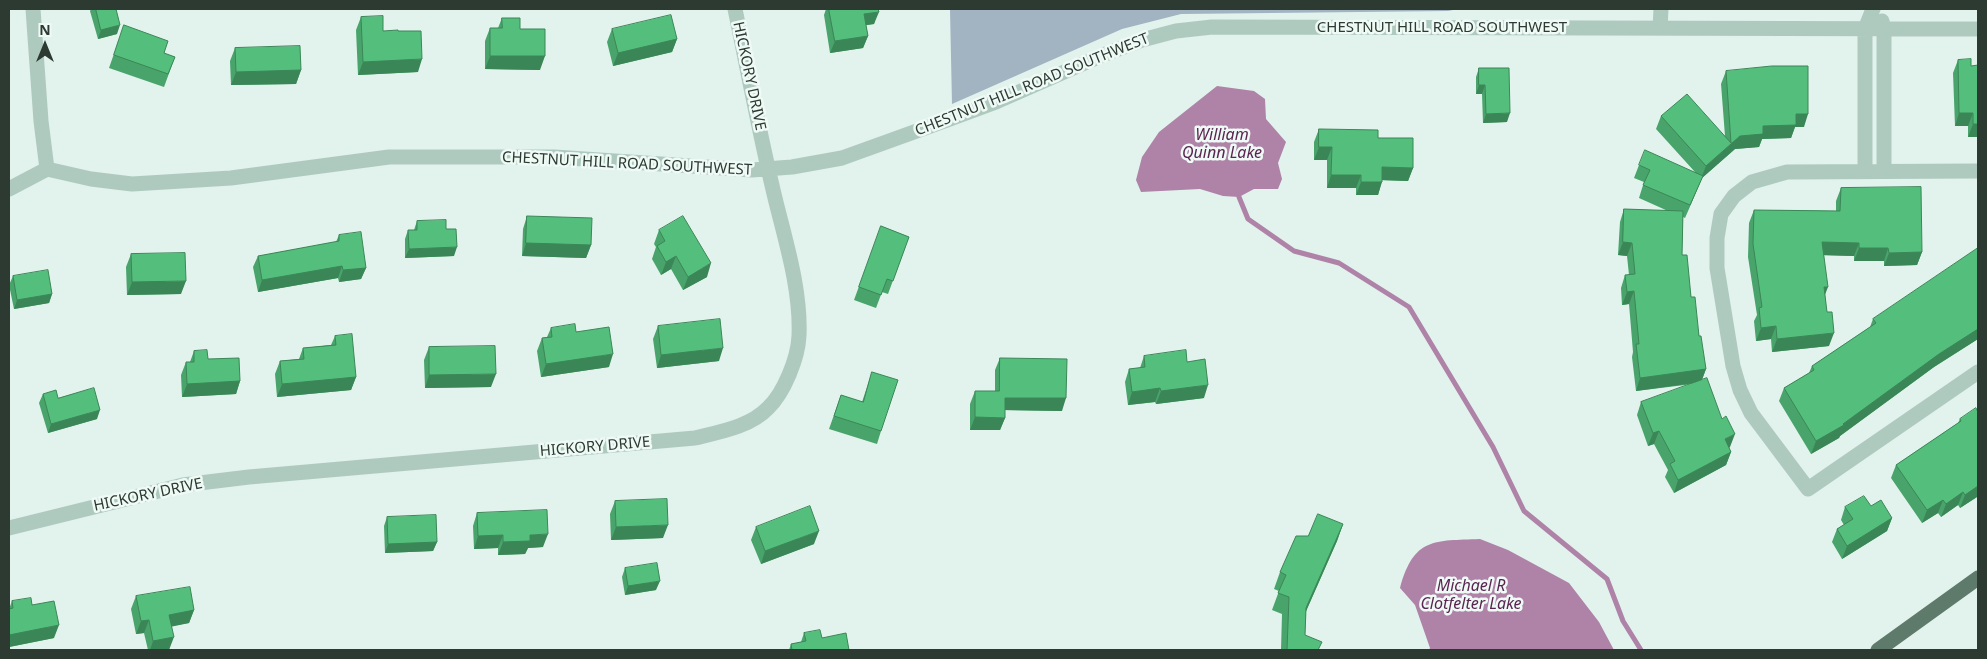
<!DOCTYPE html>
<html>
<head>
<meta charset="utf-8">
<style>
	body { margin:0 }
	#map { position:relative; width:1987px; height:659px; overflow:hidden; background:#e2f2ed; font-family:"Noto Sans",sans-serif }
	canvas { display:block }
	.frame { position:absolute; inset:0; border:10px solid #2c3a32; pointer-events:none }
	.north { position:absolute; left:20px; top:20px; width:50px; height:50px; -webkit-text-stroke:4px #effaf6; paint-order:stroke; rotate:0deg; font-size:14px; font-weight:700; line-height:20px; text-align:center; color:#2c3a32 }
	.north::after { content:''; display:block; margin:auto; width:18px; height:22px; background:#2c3a32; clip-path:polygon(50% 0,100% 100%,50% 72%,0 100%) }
</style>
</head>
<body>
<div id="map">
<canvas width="1987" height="659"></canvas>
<div class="frame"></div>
<div class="north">N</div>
</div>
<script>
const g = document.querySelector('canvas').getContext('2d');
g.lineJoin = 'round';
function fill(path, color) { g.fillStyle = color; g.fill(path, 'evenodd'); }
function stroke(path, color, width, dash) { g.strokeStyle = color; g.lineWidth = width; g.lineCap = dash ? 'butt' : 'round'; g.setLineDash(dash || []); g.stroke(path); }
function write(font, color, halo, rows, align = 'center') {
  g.font = font + ' "Noto Sans",sans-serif'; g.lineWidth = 5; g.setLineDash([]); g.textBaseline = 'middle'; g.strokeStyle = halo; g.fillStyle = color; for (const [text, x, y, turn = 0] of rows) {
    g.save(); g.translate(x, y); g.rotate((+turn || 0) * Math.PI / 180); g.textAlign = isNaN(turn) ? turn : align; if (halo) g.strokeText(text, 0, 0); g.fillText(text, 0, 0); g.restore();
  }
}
const green = new Path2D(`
	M950 9H1458L1448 11 1181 14 1122 29 952 104Z`);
const water = new Path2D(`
	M1217 86 1254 91 1265 99 1266 119 1286 142 1278 163 1282 179 1278 189H1254L1239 197 1223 196 1200 189 1141 192 1136 180 1142 157 1159 132Z
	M1480 539 1508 550 1569 583 1599 622 1614 650H1429L1430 648 1415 605 1400 588C1414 537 1434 541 1480 539Z`);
const stream = new Path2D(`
	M1239 197 1248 219 1294 251 1339 263 1409 307 1493 447 1524 511 1607 579 1623 621 1641 650`);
const street = new Path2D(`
	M33 9 41 121 47 169
	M1882 21 1884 29V171
	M1660 28 1661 9
	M1865 171V29L1873 9
	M1978 171 1787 172 1752 182 1734 196 1721 214 1717 238V268L1733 366 1740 390 1751 413 1808 489 1978 372
	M9 189 47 169 91 179 132 184 231 178 389 157H554L752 170 792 167 842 158 950 119 996 102 1103 55 1142 40 1176 31 1212 27 1978 29
	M9 528 183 485 249 477 695 438C719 432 750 427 768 408 784 393 798 358 799 336 801 290 786 243 775 198 760 136 748 72 735 9`);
const primary = new Path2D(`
	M1878 650 1978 578`);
const wall = new Path2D(`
	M91 9H116L117 34 98 39 90 11Z
	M826 9H878L874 24 866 25 868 36 863 48 830 53 824 15Z
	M361 17 383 31H398L418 72 358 75 356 30Z
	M502 18 520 29 540 70 485 69V41L490 28H498Z
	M124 25 164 53 175 57 164 87 109 68Z
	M612 29 677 39 672 52 613 66 607 42Z
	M235 48 301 70 296 84 231 85 230 61Z
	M1958 60 1971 66 1978 137H1968V126H1955L1953 73Z
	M1479 68 1507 122 1483 123 1482 94H1476V77Z
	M1726 71 1804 127H1795L1791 138 1762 139 1759 147 1735 149 1702 178 1685 218 1683 217 1682 255 1691 297 1706 369 1702 380 1730 447 1729 448 1731 452 1726 465 1674 493 1665 477 1668 470 1654 444 1648 446 1637 415 1641 402 1693 384 1636 391 1632 357 1633 352 1629 304 1622 305 1621 288 1625 275H1629L1627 256 1618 255 1620 222 1624 209 1668 211 1639 198 1644 182 1634 178 1639 165 1695 172 1656 129 1661 116 1725 136 1721 84Z
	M1319 129 1378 138 1413 168 1408 181 1382 180 1378 195H1356V188H1327V160H1314V142Z
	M1841 188 1922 252 1917 265 1884 266V261H1854V256L1824 255 1825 295 1829 346 1772 352 1771 339 1756 341 1754 321 1757 315 1748 257 1749 223 1754 210 1836 211V201Z
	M527 216 591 245 586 258 522 256 523 229Z
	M417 221 446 229 454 256 405 258V239L408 230H414Z
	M881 226 909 237 888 294 882 292 876 308 854 300Z
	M659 230 707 277 683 290 671 269 661 275 652 259 656 247 654 244Z
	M339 235 366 268 361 279 339 282 338 278 258 292 253 267 258 256 336 242Z
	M1978 248V339L1934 367 1840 436 1839 438 1811 454 1779 401 1784 388 1809 373 1812 366 1870 327 1873 319Z
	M131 254 181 294 127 295 126 267Z
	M13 276 52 294 49 303 14 309 9 285Z
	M658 326 719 361 657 368 653 339Z
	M551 328 576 332 609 367 541 377 537 351 542 338 547 337Z
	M335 336 356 377 351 390 277 397 275 374 280 361 299 359 303 348 331 345Z
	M429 347 491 387 425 388 424 360Z
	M194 351 240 381 236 394 182 397 181 375 186 362H190Z
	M1144 356 1187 362 1204 398 1156 404 1155 402 1128 405 1125 382 1129 369 1140 368Z
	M1000 358 1062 411 1005 410V418L1000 430H970V404L975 391H995V370Z
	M872 372 881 431 877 444 829 429 841 395 862 402Z
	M43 394 58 398 97 419 48 433 39 403Z
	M1978 412V494L1977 497 1960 508 1958 505 1941 517 1938 513 1922 523 1891 478 1896 465 1958 423 1960 419Z
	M615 501 663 538 611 540 610 514Z
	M1871 506 1892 518 1887 531 1842 559 1832 542 1837 529 1844 525 1841 520 1845 507Z
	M477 513 543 547 528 548 525 554 498 555V548L474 549 473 526Z
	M387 517 437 542 433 551 385 553 384 526Z
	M1343 524 1337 541 1306 611 1305 635 1319 650H1281L1282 614 1272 610 1279 591 1274 589 1280 572 1308 536Z
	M756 527 814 544 761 564 751 540Z
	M625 568 656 590 625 595 622 577Z
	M136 596 194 610 189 623 172 626 169 650H148L144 633 136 634 131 609Z
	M12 601 32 605 54 638 9 647V609Z
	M804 633 822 638 849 650H789L791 644 801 642Z`);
const shadedWall = new Path2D(`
	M879 12 874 24 860 26 864 14Z
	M120 25 117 34 98 39 101 30Z
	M868 36 863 48 830 53 835 41Z
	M677 39 672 52 613 66 618 53Z
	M490 56H545L540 70 485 69Z
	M422 59 418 72 358 75 363 62Z
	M301 70 296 84 231 85 236 72Z
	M1479 85H1485L1482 94H1476Z
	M1510 113 1507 122 1483 123 1486 114Z
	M1959 113H1973L1968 126H1955Z
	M1796 114H1808L1804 127H1795L1791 138 1762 139 1759 147 1735 149 1702 178 1685 218 1706 166 1740 136 1763 126Z
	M1973 124H1978V137H1968Z
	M1319 147H1332L1327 160H1314Z
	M1382 167 1413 168 1408 181 1378 180Z
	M1331 175H1361L1356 188H1327Z
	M1361 182H1382L1378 195H1356Z
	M1623 242 1632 243 1627 256 1618 255Z
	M1822 242 1859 243 1854 256 1817 255Z
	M526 243 591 245 586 258 522 256Z
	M457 247 454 256 405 258 409 249Z
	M1859 248H1888L1884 261H1854Z
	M1922 252 1917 265 1884 266 1889 253Z
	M676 256 671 269 661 275 666 262Z
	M711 263 707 277 683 290 688 277Z
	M342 266 338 278 258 292 262 280Z
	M366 268 361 279 339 282 343 270Z
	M186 281 181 294 127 295 132 282Z
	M1824 287H1828L1823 300Z
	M1634 291 1629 304 1622 305 1627 292Z
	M52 294 49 303 14 309 17 300Z
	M1776 326 1771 339 1756 341 1761 328Z
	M1978 329V339L1934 367 1840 436 1839 438 1811 454 1816 441 1843 424 1939 354Z
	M1834 333 1829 346 1772 352 1777 339Z
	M723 348 719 361 657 368 661 355Z
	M613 354 609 367 541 377 546 364Z
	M1706 369 1701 382 1636 391 1640 378Z
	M496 374 491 387 425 388 429 375Z
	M356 377 351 390 277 397 282 384Z
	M240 381 236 394 182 397 187 384Z
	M1208 385 1204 398 1156 404 1161 391Z
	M1160 388 1155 402 1128 405 1132 392Z
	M1005 398H1066L1062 411 1000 410Z
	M100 410 97 419 48 433 51 424Z
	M975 417 1005 418 1000 430H970Z
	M1659 431 1654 444 1648 446 1653 433Z
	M1735 434 1730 447 1720 452 1725 439Z
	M1731 452 1726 465 1674 493 1678 480Z
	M1978 482V494L1977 497 1960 508 1965 495Z
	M1963 492 1958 505 1941 517 1946 504Z
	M1943 500 1938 513 1922 523 1927 510Z
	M1892 518 1887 531 1842 559 1847 546Z
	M1343 524 1337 541 1300 625 1306 608Z
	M668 525 663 538 611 540 616 527Z
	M819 531 814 544 761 564 765 551Z
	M548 534 543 547 528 548 525 554 498 555 503 542 530 535Z
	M503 535 498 548 474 549 478 536Z
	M437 542 433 551 385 553 388 544Z
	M660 581 656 590 625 595 628 586Z
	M194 610 189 623 165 628 169 615Z
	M149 620 144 633 136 634 141 621Z
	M59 625 54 638 9 647V635Z
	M174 637 169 650H150L153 641Z`);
const building = new Path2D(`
	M96 9H116L120 25 101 30Z
	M829 9H878L879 12 864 14 868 36 835 41Z
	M671 15 677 39 618 53 612 29Z
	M383 16V31L398 30V31H421L422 59 363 62 361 17Z
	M502 18H520V29H545V56H490V28H502Z
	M124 25 168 41 164 53 175 57 168 74 114 55Z
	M300 46 301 70 236 72 235 48Z
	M1971 59V66L1978 65V124H1973V113H1959L1958 60Z
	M1772 66H1808V114H1796V125L1763 126V134L1740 136 1706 166 1661 116 1687 94 1731 143 1726 71Z
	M1479 68H1509L1510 113 1486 114 1485 85H1479Z
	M1319 129 1378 130V138H1413V168L1382 167V182H1361V175H1331L1332 147H1319Z
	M1645 150 1703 176 1690 205 1643 185 1650 170 1639 165Z
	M1921 187 1922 252 1889 253 1888 248H1859V243L1822 242 1828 287H1824L1827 312H1832L1834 333 1777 339 1776 326 1761 328 1759 308 1762 307 1753 244 1754 210 1840 211 1841 188Z
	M1624 209 1683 211 1682 255H1687L1691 297H1695L1699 336H1701L1706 369 1640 378 1636 344H1639L1634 291 1627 292 1625 275 1635 274 1632 243 1623 242Z
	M527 216 592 218 591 245 526 243Z
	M683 216 711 263 688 277 676 256 666 262 657 246 665 241 659 230Z
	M446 220V229H456L457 247 409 249 408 230H417V221Z
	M881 226 909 237 893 281 887 279 881 295 859 287Z
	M361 232 366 268 343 270 342 266 262 280 258 256 339 241V235Z
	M1978 248V329L1939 354 1843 424 1844 425 1816 441 1784 388 1814 370 1812 366 1876 323 1873 319Z
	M185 253 186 281 132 282 131 254Z
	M48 270 52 294 17 300 13 276Z
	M720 319 723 348 661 355 658 326Z
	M575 324 576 332 609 327 613 354 546 364 542 338 552 337 551 328Z
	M352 334 356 377 282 384 280 361 304 359 303 348 336 345 335 336Z
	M495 346 496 374 429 375V347Z
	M207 350 208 359 239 358 240 381 187 384 186 362H194V351Z
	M1186 350 1187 362 1205 359 1208 385 1161 391 1160 388 1132 392 1129 369 1145 367 1144 356Z
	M1000 358 1067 359 1066 398H1005V418L975 417V391H999Z
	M872 372 898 380 881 431 834 416 841 395 863 402Z
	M1707 378 1722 419 1726 416 1735 434 1725 439 1731 452 1678 480 1670 464 1675 461 1659 431 1653 433 1641 402Z
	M94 388 100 410 51 424 43 394 56 390 58 398Z
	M1976 408 1978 412V486L1965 495 1963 492 1946 504 1943 500 1927 510 1896 465 1961 421 1960 419Z
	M1864 496 1871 506 1881 500 1892 518 1847 546 1837 529 1853 519 1845 507Z
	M667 499 668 525 616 527 615 501Z
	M810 506 819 531 765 551 756 527Z
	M547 510 548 534 530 535V541L503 542V535L478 536 477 513Z
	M1318 514 1343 524 1306 608 1305 635 1322 642 1318 650H1287L1289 597 1278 593 1286 575 1280 572 1296 536H1308Z
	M436 515 437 542 388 544 387 517Z
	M657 563 660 581 628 586 625 568Z
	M190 587 194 610 169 615 174 637 153 641 149 620 141 621 136 596Z
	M31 598 32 605 54 601 59 625 9 635V609L13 608 12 601Z
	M820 630 822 638 846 633 849 650H792L791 644 806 641 804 633Z`);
const streetNames = [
	["CHESTNUT HILL ROAD SOUTHWEST",1442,28],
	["HICKORY DRIVE",749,76,78],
	["CHESTNUT HILL ROAD SOUTHWEST",1032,85,-22],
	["CHESTNUT HILL ROAD SOUTHWEST",627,164,3],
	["HICKORY DRIVE",595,447,-5],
	["HICKORY DRIVE",148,495,-12]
];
const waterNames = [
	["William",1222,135],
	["Quinn Lake",1222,153],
	["Michael R",1471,586],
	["Clotfelter Lake",1471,604]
];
fill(green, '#a2b3c1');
fill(water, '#ae83a7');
stroke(stream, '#ae83a7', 5);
stroke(street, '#aecabf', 15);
stroke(primary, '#5e7a6b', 15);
fill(wall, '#48a46b');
fill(shadedWall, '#3b8657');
fill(building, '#54bf7c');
stroke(building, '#3b8657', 1);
write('15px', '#2c3a32', '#effaf6', streetNames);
write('italic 16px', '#59244f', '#effaf6', waterNames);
</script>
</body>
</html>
